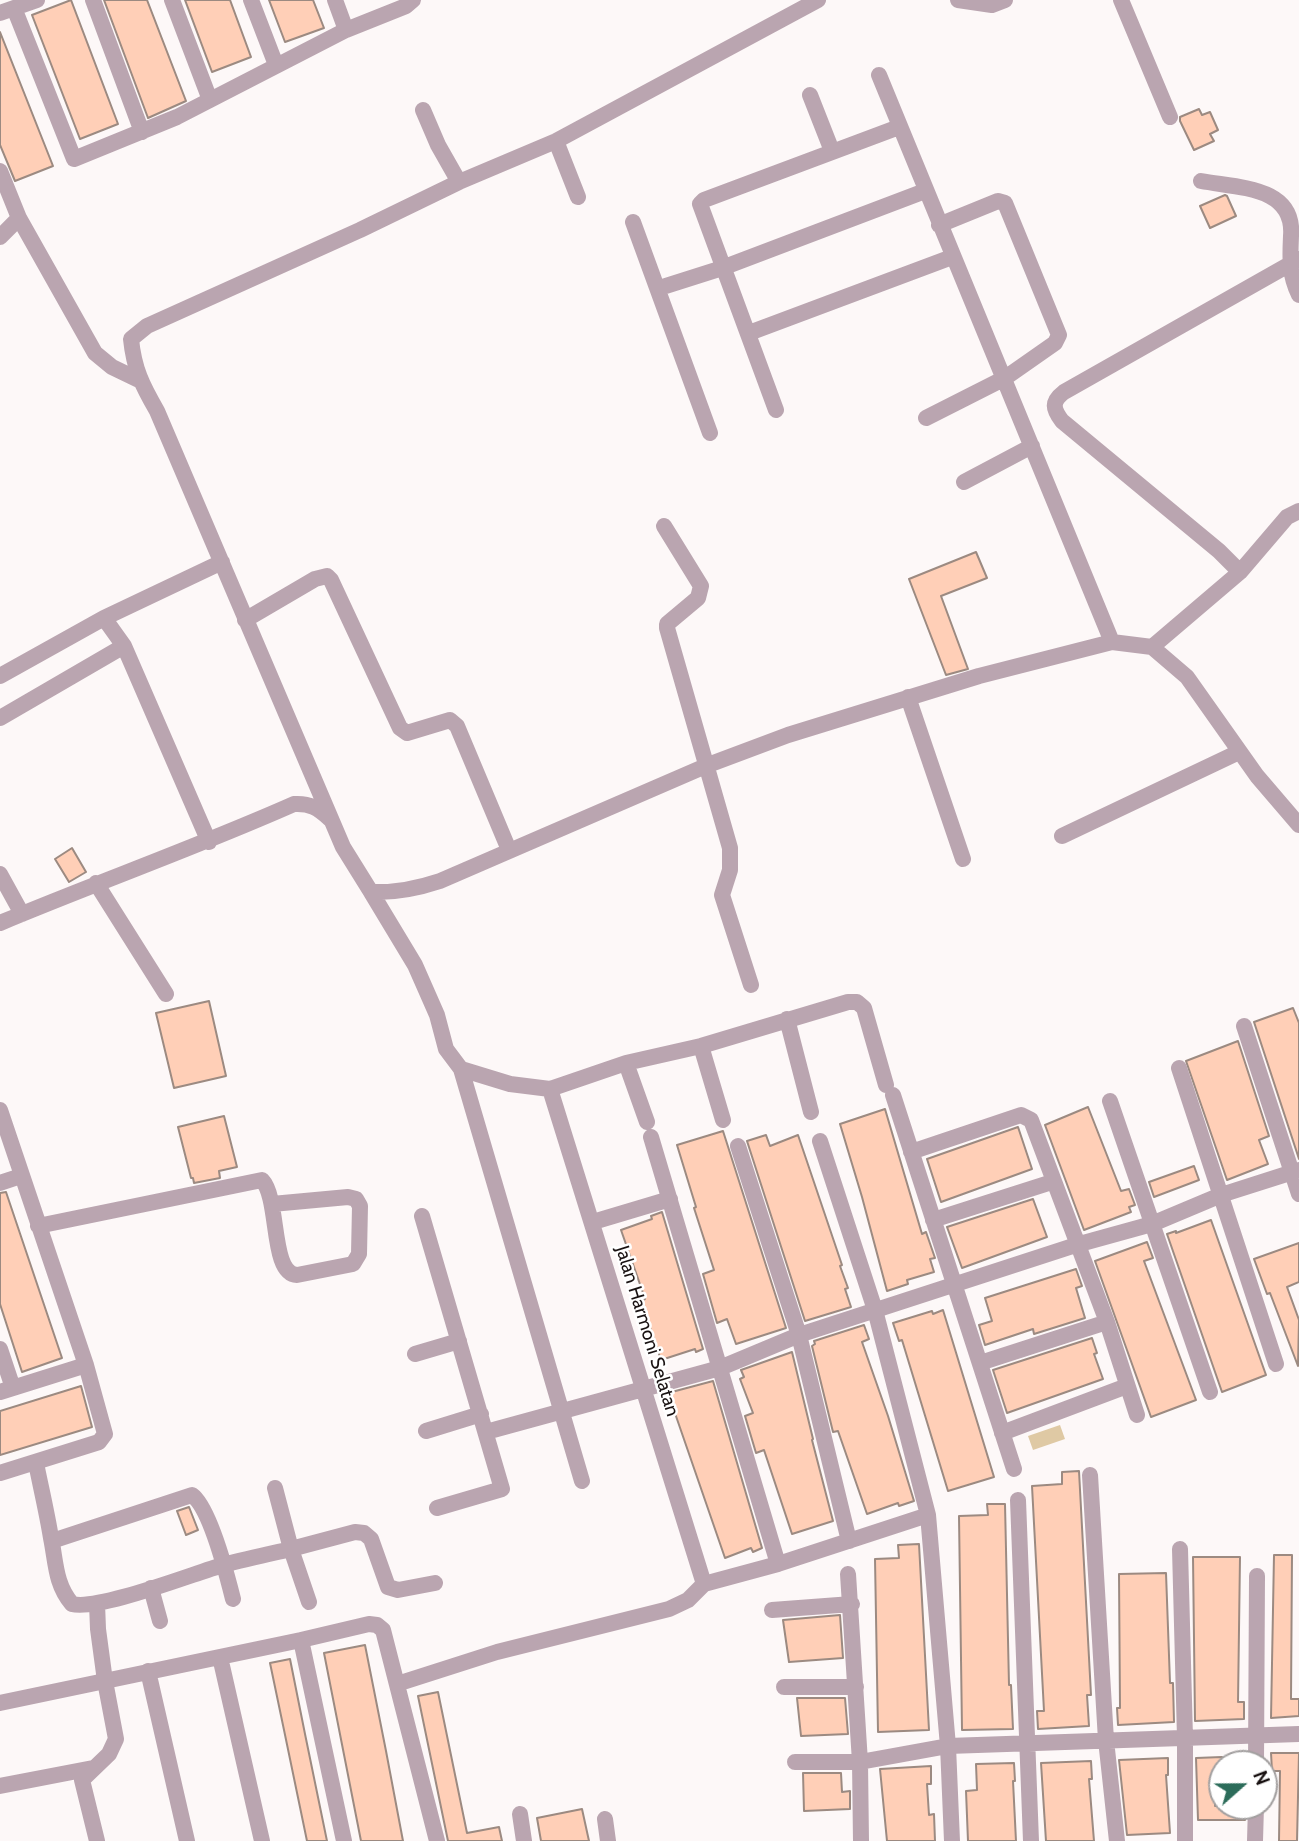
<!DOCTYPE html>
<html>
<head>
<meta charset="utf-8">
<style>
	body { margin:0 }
	#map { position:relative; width:1299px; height:1841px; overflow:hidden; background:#fdf8f8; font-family:Cabin,sans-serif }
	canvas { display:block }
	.north { position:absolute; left:1208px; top:1750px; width:70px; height:70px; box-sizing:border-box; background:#fff; border:2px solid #a3a0a0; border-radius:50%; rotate:69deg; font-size:19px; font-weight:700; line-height:28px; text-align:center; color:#191212 }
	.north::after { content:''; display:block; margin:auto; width:24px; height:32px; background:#2c6c5a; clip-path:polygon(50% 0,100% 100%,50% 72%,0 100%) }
</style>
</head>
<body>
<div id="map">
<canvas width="1299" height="1841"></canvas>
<div class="north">N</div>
</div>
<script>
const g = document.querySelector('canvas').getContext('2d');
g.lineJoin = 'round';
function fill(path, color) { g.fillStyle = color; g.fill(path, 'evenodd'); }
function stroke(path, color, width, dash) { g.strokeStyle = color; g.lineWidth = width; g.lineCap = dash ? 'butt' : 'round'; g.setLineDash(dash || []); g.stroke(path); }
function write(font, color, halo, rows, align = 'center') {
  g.font = font + ' Cabin,sans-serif'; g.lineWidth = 5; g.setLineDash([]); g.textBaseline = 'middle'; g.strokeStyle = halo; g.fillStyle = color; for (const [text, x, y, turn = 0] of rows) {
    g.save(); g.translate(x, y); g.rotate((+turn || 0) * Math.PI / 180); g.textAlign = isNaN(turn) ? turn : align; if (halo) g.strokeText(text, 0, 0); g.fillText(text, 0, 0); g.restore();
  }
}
const green = new Path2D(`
	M1060 1425 1065 1439 1033 1450 1028 1436Z`);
const building = new Path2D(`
	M71 0 118 124 80 139 32 15Z
	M104 0H147L186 101 148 118Z
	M185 0H230L251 57 212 72Z
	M269 0H313L324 28 285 42Z
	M0 32 53 166 15 181 0 145Z
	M1199 109 1202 115 1210 112 1218 130 1210 134 1214 141 1194 150 1180 121V117Z
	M1225 195 1227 196 1236 216 1210 228 1200 206Z
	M976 552 987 578 941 596 968 669 946 675 909 579Z
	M72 848 86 872 69 882 55 859Z
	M209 1001 226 1076 174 1088 156 1013Z
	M1293 1008 1299 1023V1159L1254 1022Z
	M1238 1041 1269 1136 1259 1140 1268 1164 1227 1180 1186 1061Z
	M1088 1107 1121 1191 1129 1189 1135 1205 1129 1207 1131 1212 1084 1230 1045 1125Z
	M885 1109 922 1234 926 1232 935 1258 930 1259 934 1272 907 1280 908 1284 887 1291 862 1197 840 1124Z
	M224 1116 237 1167 219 1171 220 1178 194 1183 193 1178H191L178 1127Z
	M1018 1127 1032 1169 941 1202 927 1159Z
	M723 1131 786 1328 736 1344 727 1319 717 1323 703 1274 714 1270 694 1208 696 1207 677 1145Z
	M766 1135 770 1146 798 1135 842 1265 840 1266 848 1288 845 1289 851 1307 805 1321 747 1141Z
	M1194 1166 1199 1180 1154 1197 1149 1182Z
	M6 1192 62 1358 22 1372 0 1304V1193Z
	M1033 1199 1047 1237 962 1268 947 1227Z
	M662 1212 703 1349 696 1352 695 1349 661 1360 641 1301 645 1299 642 1290 621 1230 652 1219 651 1216Z
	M1211 1220 1266 1375 1222 1392 1167 1234 1176 1231V1233Z
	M1147 1242 1153 1258 1144 1261 1196 1400 1151 1417 1095 1261Z
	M1299 1243V1282L1287 1287 1299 1320 1298 1366 1270 1293 1267 1294 1254 1259Z
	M1076 1269 1082 1286 1076 1288 1085 1318 1034 1334 1033 1329 985 1345 979 1325 992 1321 985 1298Z
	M943 1310 994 1477 948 1491 902 1340 899 1341 893 1323 932 1311 933 1314Z
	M864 1325 869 1339 862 1342 888 1416 914 1501 899 1506 898 1503 867 1514 838 1431 833 1432 812 1346 815 1344 814 1341Z
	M1092 1338 1097 1353 1094 1354 1103 1379 1007 1413 993 1370Z
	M792 1352 813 1439 812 1440 833 1521 792 1534 764 1450 756 1453 745 1416 753 1413 740 1379 744 1377 741 1370Z
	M713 1381 762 1548 753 1552 751 1548 725 1558 668 1393Z
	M81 1386 92 1427 0 1455V1411Z
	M1079 1471 1091 1695H1087L1089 1726 1038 1729 1037 1711H1044L1032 1486 1062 1484V1472Z
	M987 1504H1005L1009 1685H1011L1013 1729 962 1730 959 1516 988 1515Z
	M189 1507 198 1530 186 1535 177 1511Z
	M919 1544 929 1730 878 1732 875 1559 899 1558 898 1545Z
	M1274 1555H1292L1291 1699H1299V1716L1271 1718Z
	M1193 1557H1240L1238 1702H1244V1719L1195 1721Z
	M1166 1573 1170 1683H1173L1174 1722 1118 1725 1117 1708H1120L1119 1574Z
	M840 1615 843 1658 789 1662 783 1620Z
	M365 1645 386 1751 403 1841H361L324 1653Z
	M290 1659 305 1734 327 1841H307L284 1730 270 1663Z
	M438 1692 467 1833 499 1827 502 1841H448L418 1696Z
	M797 1698H845L848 1734 801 1736Z
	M1271 1753H1299L1297 1841H1279L1280 1771H1272Z
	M1222 1757V1775H1215V1806H1245V1820H1198L1196 1758Z
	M1168 1758V1775H1166L1170 1833 1127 1835 1119 1760Z
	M1091 1761 1092 1779H1089L1094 1841H1046L1041 1763Z
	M1014 1763 1015 1781H1013L1016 1841H968L966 1791 977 1790 976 1764Z
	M931 1766V1784H927L929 1815 934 1814 935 1841H887L880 1769Z
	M803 1773H841L842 1792 850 1791V1809L804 1811Z
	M582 1809 589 1841H541L537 1818Z`);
const street = new Path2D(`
	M93 0 142 132
	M172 0 210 100
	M251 0 276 65
	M335 0 346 30
	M818 0 556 141 459 182 360 230 147 326 131 339C134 369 142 385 157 411L343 847 371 892C396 893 416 889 440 881L708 765 788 735 979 676 1112 642 1152 647 1187 677 1257 776 1299 825
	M958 0 992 5 1005 0
	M1121 0 1170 117
	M14 8 74 159 177 117 346 30 406 6 413 0
	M0 13 37 0
	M879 75 1112 642
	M810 95 832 151
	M423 110 438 145 459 182
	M556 141 578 197
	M0 171 19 218 95 353 112 367 139 380
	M1201 181C1238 188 1295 186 1291 236 1290 258 1289 275 1299 295
	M633 222 710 433
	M0 237 19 218
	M659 288 722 268 925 191
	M749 333 952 257
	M776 410 700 204 704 200 899 127
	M926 418 1005 378 1055 343 1059 335 1005 203 998 201 939 225
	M964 482 1032 446
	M664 526 701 586 698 598 667 624V628L730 848V870L722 895 751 985
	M1240 572 1219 551 1062 421C1053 409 1051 402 1064 392L1299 259
	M104 618 124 646 209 842
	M245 620 315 579 327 576 331 580 400 728 407 733 450 720 457 726 509 850
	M1152 647 1240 572 1287 517 1299 511
	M0 676 104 618 222 562
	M908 697 963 859
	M0 718 124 646
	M1062 836 1239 752
	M0 874 22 914
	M96 883 166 994
	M371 892 415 965 437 1015 446 1049 461 1069 582 1481
	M0 923C98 882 197 847 294 804 310 803 318 808 330 819
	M787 1019 811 1112
	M1244 1026 1299 1194
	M701 1046 723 1120
	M626 1063 647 1122
	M1179 1068 1276 1364
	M461 1069 510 1084 550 1089 626 1063 701 1046 848 1002H857L864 1008 886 1085
	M550 1089 704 1584
	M893 1095 1014 1469
	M1110 1101 1210 1392
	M0 1110 86 1365 105 1434 99 1442 0 1473
	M651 1137 778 1564
	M820 1141 875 1310 928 1515 948 1746 952 1841
	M738 1146 799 1335 849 1541
	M911 1152 1021 1115 1031 1120 1107 1322 1137 1415
	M0 1183 21 1176
	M422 1216 502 1489 437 1508
	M933 1220 1052 1182
	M593 1222 670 1199
	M38 1226 262 1180C280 1199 270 1274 297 1275L353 1264 359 1254 360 1206 356 1199 348 1197 272 1204
	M0 1349 13 1388
	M415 1354 459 1341
	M980 1363 1107 1322
	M0 1392 86 1365
	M426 1431 481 1414
	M486 1432 720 1368 799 1335 1076 1245 1152 1224 1221 1195 1299 1170
	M1002 1433 1127 1386
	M36 1463C41 1488 47 1513 51 1538 56 1562 55 1584 72 1604 98 1611 192 1574 223 1565 246 1559 269 1554 291 1549L309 1602
	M1090 1475 1106 1740 1117 1841
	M275 1488 291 1549 355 1532 364 1533 371 1539 388 1587 398 1590 435 1583
	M1018 1500 1031 1841
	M52 1541 192 1495C210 1508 227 1575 233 1599
	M1180 1549 1185 1738V1841
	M848 1574 860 1762 861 1841
	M151 1588 160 1621
	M97 1603 98 1629 105 1681 116 1739 109 1754 82 1780 97 1841
	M772 1610 852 1604
	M301 1640 369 1624 377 1625 383 1630 437 1841
	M220 1657 262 1841
	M148 1671 187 1841
	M397 1684 497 1652 669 1609 688 1600 704 1584 778 1564 928 1515
	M784 1687H856
	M0 1703 301 1640 344 1841
	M795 1762H860L948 1746 1299 1734
	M1256 1764 1257 1576
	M0 1786 93 1768
	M520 1814 524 1841
	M605 1819 608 1841
	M1255 1841 1256 1806`);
const streetNames = [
	["Jalan Harmoni Selatan",647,1331,73]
];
fill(green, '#dfc9a4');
fill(building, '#ffcfb7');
stroke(building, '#9c8a81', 2);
stroke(street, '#baa5b0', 16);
write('19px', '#191212', '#fff', streetNames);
</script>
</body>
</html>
